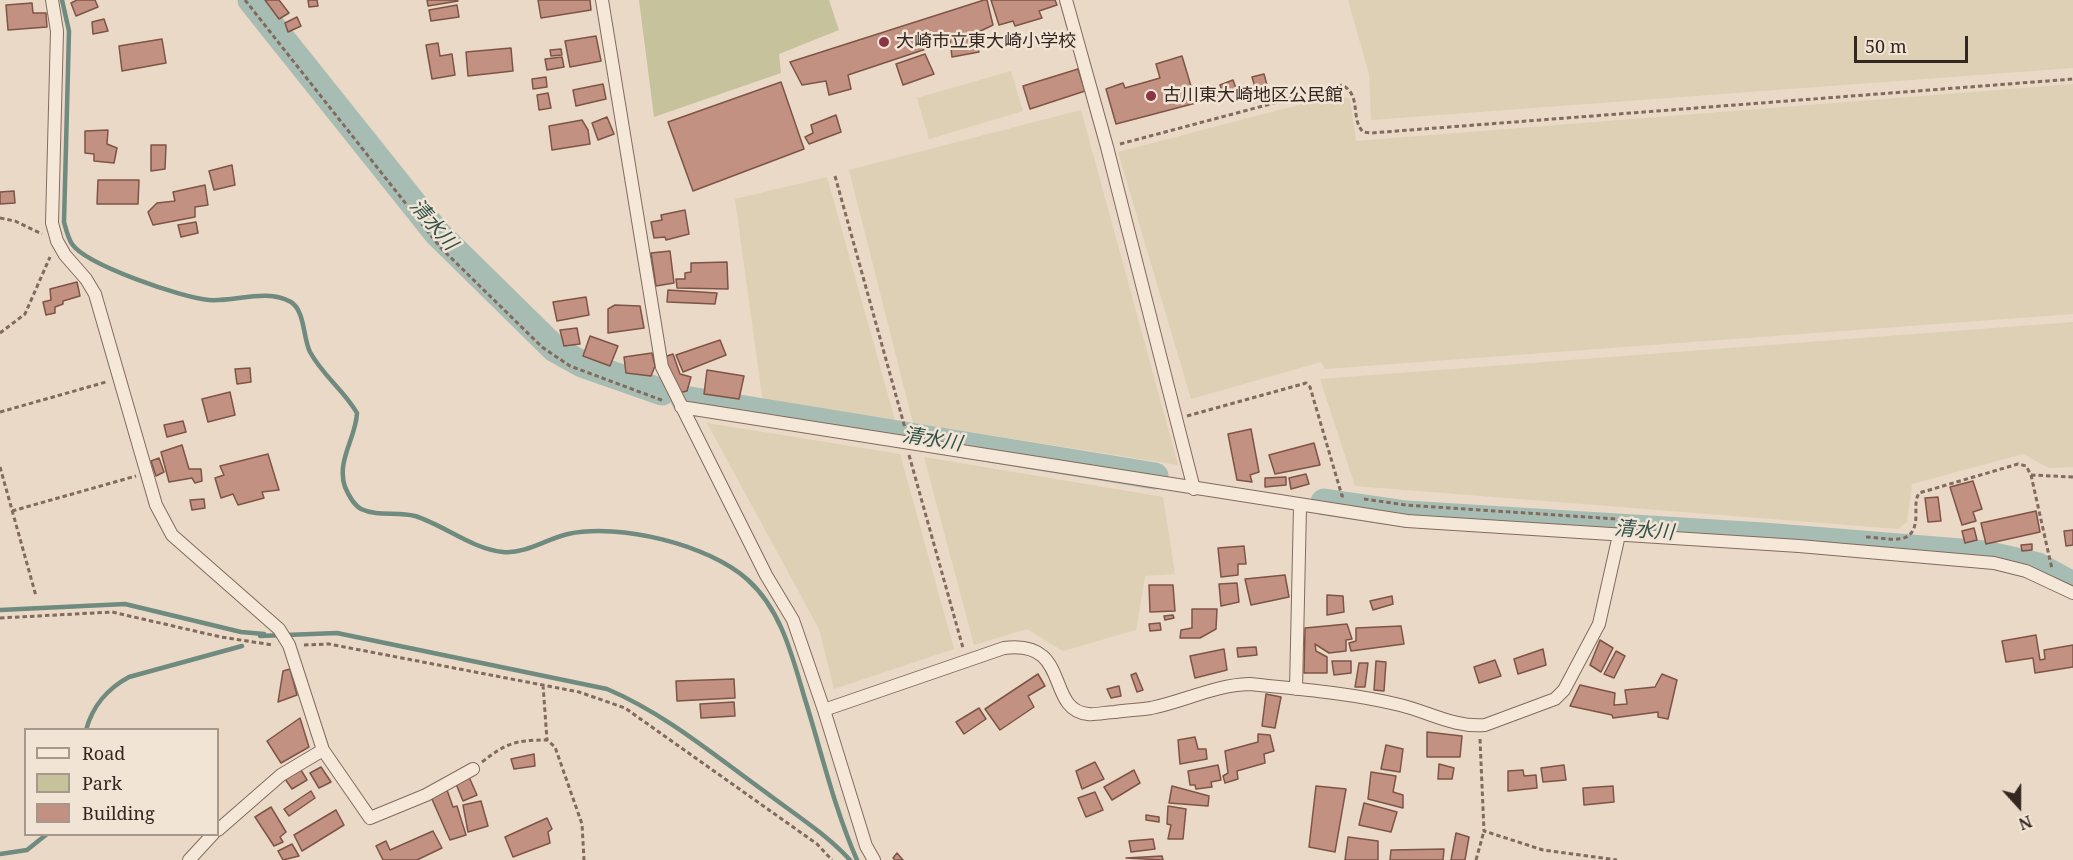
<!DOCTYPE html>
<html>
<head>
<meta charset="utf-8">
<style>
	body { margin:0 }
	#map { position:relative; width:2073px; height:860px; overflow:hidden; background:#e9d9c6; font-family:"Noto Serif",serif }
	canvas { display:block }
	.legend { position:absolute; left:24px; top:728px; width:195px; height:108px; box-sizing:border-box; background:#f1e4d5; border:2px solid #a5988d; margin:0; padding:8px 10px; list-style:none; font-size:18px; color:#342620 }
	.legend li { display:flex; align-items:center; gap:12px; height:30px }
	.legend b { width:30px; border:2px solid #a5988d }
	.north { position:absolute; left:1989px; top:776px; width:60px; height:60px; -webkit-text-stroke:4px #f1e4d5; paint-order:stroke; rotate:159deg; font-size:16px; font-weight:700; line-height:24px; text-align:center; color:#342620 }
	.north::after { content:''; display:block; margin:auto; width:21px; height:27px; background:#342620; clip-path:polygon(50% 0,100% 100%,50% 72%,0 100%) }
	.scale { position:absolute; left:1854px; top:36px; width:114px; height:27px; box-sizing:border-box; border:3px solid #342620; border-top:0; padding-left:8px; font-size:18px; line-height:21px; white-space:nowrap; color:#342620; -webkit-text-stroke:4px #f1e4d5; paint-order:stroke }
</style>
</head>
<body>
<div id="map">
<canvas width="2073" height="860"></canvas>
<ul class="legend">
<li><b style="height:8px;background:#f5e8d9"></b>Road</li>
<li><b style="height:16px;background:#c6c39c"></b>Park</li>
<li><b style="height:16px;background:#c29181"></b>Building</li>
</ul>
<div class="north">N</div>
<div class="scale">50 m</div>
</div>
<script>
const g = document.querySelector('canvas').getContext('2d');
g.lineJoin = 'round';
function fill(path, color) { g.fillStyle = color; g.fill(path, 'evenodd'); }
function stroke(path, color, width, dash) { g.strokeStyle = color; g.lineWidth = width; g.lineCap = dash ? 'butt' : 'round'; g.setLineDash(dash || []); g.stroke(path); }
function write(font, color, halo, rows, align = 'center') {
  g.font = font + ' "Noto Serif","Noto Sans JP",serif'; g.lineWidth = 5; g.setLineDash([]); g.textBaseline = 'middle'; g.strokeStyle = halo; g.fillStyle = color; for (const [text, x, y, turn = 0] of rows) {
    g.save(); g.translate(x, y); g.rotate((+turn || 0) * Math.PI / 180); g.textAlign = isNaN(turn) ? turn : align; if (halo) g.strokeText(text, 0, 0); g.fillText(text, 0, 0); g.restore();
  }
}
const farmland = new Path2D(`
	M1348 0H2073V68L1371 120 1369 74Z
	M1011 71 1023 111 929 139 917 98Z
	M2073 84V314L1325 369 1321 362 1191 399 1118 152 1337 95 1350 99 1356 141Z
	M1081 110 1178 465 913 423 849 170Z
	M827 177 895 420 763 403 735 199Z
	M2073 322V467L2049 468 2023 454 1912 484 1907 522 1898 529 1355 486 1320 379Z
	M707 423 900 454 954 649 834 689 819 629Z
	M924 457 1163 497 1175 574 1145 576 1136 630 1063 651 1027 629 974 645Z`);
const green = new Path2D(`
	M639 0H829L839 30 779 54 781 73 654 117Z`);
const stream = new Path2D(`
	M62 0 69 31 64 222C66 229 68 238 72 244 86 265 183 298 209 300 235 302 267 288 291 302 305 311 303 338 310 352 323 376 344 390 357 413 356 438 336 461 345 487 348 494 354 505 361 509 378 517 398 511 415 516 444 525 472 549 503 552 526 554 546 539 568 534 619 523 708 544 748 580 781 610 792 655 804 696 821 750 834 808 857 860
	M0 610 125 604 241 632 264 634
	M260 636 337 633 607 689C664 713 714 755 764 791 793 813 825 833 850 860
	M86 730C93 705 107 689 129 677L242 646
	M0 854 27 850 47 834`);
const river = new Path2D(`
	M251 0 437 233 555 349 582 364 662 392
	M684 399 1155 476
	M1324 502 1406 514 1763 536 1985 554 2038 566 2073 585`);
const building = new Path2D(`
	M77 0H95L98 7 76 16 71 3Z
	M265 0H279L289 13 279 19Z
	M308 0H317L318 6 309 7Z
	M427 0H457L458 1 428 6Z
	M538 0H590L591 10 541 18Z
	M984 0H987L993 25 972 35 979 52 952 57 950 41 848 75 851 89 829 95 826 81 802 85 790 62Z
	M991 0H1055L1057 5 1039 11 1042 18 1015 26 1013 21 999 25Z
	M32 3 33 13H46L47 27 8 30 6 5Z
	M457 5 459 17 431 21 429 10Z
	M297 17 301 26 288 32 285 23Z
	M104 19 108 31 93 34 92 22Z
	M596 36 601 61 570 67 565 41Z
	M162 39 166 63 122 71 119 46Z
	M438 43 440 56 452 54 455 75 432 79 426 45Z
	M511 48 513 71 468 76 466 52Z
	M561 49 562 55 551 56 550 50Z
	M925 54 934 74 903 85 896 64Z
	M1182 56 1196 103 1116 124 1106 89 1123 83 1125 88 1160 78 1156 64Z
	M562 57 564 67 547 70 545 59Z
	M1078 69 1085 91 1030 109 1023 86Z
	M1264 74 1267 85 1255 87 1252 77Z
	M546 77 547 87 533 89 532 79Z
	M1233 80 1237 91 1224 96 1220 85Z
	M781 82 804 149 693 191 668 122Z
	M603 84 606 99 576 106 573 90Z
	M1214 86 1217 96 1204 101 1200 91Z
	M548 93 551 108 539 110 537 95Z
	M836 115 841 132 809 144 805 137 813 133 811 125Z
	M607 117 614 134 598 140 592 123Z
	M582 120 588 130 590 144 552 150 549 126Z
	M108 130 107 144 117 148 114 163 94 161V154L85 153V131Z
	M151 145H166L165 169 151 171Z
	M232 165 235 185 214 190 209 171Z
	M98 180H139L138 204H97Z
	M205 185 208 205 195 207V217L153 225 148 212 157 203 175 201 173 192Z
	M14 191 15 203 0 204V192Z
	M685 210 689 234 666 240 665 237 654 238 651 222 662 220 661 215Z
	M196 222 198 233 181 237 178 225Z
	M670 251 674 283 656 286 651 253Z
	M727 262 728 289 677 288 676 279H685V273L691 272V263Z
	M77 282 80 296 63 301V304L55 307V313L46 315 43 302 51 300 50 289Z
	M668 290 717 293 715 304 667 302Z
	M586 297 589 315 557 321 553 302Z
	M615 305 640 306 644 328 608 333V309Z
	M577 328 580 344 564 346 560 330Z
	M590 336 618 346 610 366 583 356Z
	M720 340 726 355 683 372 676 355Z
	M652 353 655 366 651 376 626 373 624 357Z
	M673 354 680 374 691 377 687 391 678 393 664 357Z
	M250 368 251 382 237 384 235 369Z
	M707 370 744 376 739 399 704 394Z
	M230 392 235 415 208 422 202 399Z
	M183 421 186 432 167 437 164 425Z
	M1251 429 1259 472 1250 475 1252 482 1237 480 1228 434Z
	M1314 443 1320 465 1275 474 1269 455Z
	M182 445 189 469H201L202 481 195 483 192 478 169 482 161 452Z
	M268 454 279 490 262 492 264 498 238 505 233 494 221 498 215 478 224 475 220 466Z
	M159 458 164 472 156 476 151 461Z
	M1306 474 1309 484 1291 489 1289 478Z
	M1286 477V485L1265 487V478Z
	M1973 481 1982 509 1973 512 1976 521 1962 525 1950 487Z
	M1938 497 1941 521 1928 522 1925 498Z
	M204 499 205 508 192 510 190 500Z
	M2036 511 2040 532 1986 544 1981 523Z
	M1974 528 1977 540 1965 543 1962 531Z
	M2073 530V545L2066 546 2064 531Z
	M2032 544V550L2022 551 2021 545Z
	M1244 546 1246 564H1238V575L1221 577 1218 548Z
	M1285 575 1289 597 1251 605 1245 579Z
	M1237 583 1239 602 1221 606 1219 584Z
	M1149 585H1173L1175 611 1150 612Z
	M1327 595 1343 596 1344 612 1327 615Z
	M1392 596 1393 604 1373 610 1370 601Z
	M1192 609H1217L1216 629 1200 638H1180L1181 630 1192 628Z
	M1173 615 1174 618 1165 620 1164 616Z
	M1160 623 1161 630 1150 631 1149 624Z
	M1347 624 1352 639 1346 640V651L1329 653 1315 644 1316 651 1327 657V673H1304L1305 628Z
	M1401 626 1404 644 1351 651 1349 643 1356 641V628Z
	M2036 635 2040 660 2045 659 2044 650 2073 645V667L2035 673 2033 658 2006 662 2002 641Z
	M1600 640 1613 648 1601 672 1590 665Z
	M1256 647 1257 655 1238 657 1237 648Z
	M1224 649 1227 670 1195 678 1190 656Z
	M1543 649 1546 665 1518 674 1514 659Z
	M1616 651 1625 656 1614 678 1604 674Z
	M1495 660 1501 676 1479 683 1474 667Z
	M1332 661H1351V673L1334 675Z
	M1376 661 1386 662 1384 691 1374 690Z
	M1359 663H1368L1365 687H1355Z
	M290 669 297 695 278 702 283 671Z
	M1136 673 1143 690 1137 692 1131 675Z
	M1038 674 1045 686 1028 696 1034 707 1000 730 985 709Z
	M1662 674 1677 680 1668 719 1658 717V712L1613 718 1612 715 1570 706 1580 685 1615 693 1614 705 1627 704 1625 690 1655 687Z
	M734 679 735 698 677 701 676 681Z
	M1119 686 1121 696 1111 698 1107 689Z
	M1266 694 1281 697 1275 728 1262 726Z
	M734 702 735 716 701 718 700 704Z
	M979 708 986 719 964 734 956 722Z
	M300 718 309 747 281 763 267 741Z
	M1427 732 1462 736 1460 757H1427Z
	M1258 734 1270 735 1274 751 1264 754 1265 763 1237 771 1238 779 1225 783 1223 776 1228 773 1225 751 1258 742Z
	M1195 737 1198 749H1206L1207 759 1180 764 1178 740Z
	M1386 745 1403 749 1400 772 1381 769Z
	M534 754 535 766 514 769 511 759Z
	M1095 762 1104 779 1082 789 1076 771Z
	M1439 764 1454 768 1452 779H1438Z
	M1218 765 1221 780 1211 782 1212 787 1196 789 1195 785H1190L1188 771Z
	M1564 765 1566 780 1543 782 1541 768Z
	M321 767 331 782 319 788 310 773Z
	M301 770 307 780 292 789 285 779Z
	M1134 770 1140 783 1112 800 1104 787Z
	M1523 770 1524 776 1536 775 1537 788 1508 791V771Z
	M1371 772 1396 776 1393 792 1403 795V808L1368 799Z
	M469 777 477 795 463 801 456 784Z
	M1172 786 1209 796 1208 806 1169 803Z
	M1316 786 1346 789 1335 852 1309 847Z
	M1613 786 1614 802 1584 805 1583 788Z
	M447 790 453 807 457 806 466 835 450 840 431 797Z
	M311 791 315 798 289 816 284 809Z
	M1095 792 1103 810 1086 817 1078 798Z
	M481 801 488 826 468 832 463 805Z
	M1364 803 1397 812 1391 832 1359 825Z
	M1168 806 1186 809 1183 839H1168L1171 825 1167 824Z
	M271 807 286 832 280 837 283 842 274 846 255 817Z
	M336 810 344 825 302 851 294 835Z
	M1146 815 1159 817V822L1146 820Z
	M547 818 552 829 548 832 550 843 513 857 505 837Z
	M433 831 442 848 417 860H383L376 846 386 841 390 850Z
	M1456 833 1469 837 1465 860H1451Z
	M1348 837 1378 841V860H1345Z
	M1153 839 1155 849 1131 852 1129 841Z
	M292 844 299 856 283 860 278 851Z
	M1444 849 1443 860H1390L1391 850Z
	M897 853 903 860H895L893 858Z
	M1162 856 1163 860 1126 858Z`);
const path = new Path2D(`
	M245 0 440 247 542 347 570 366 664 401
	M1120 144 1342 85C1362 95 1350 118 1363 132L1371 133 2073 79
	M835 176 905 428
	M0 218 15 221 42 234
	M0 333 25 314 50 257
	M0 412 106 382
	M1187 416 1306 383 1310 387 1342 496H1345
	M909 455 963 648
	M0 467 36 596
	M2031 475 2073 477
	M1364 499 1406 505 1632 520
	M12 511 136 476
	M1866 537C1891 538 1915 548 1916 516 1916 507 1915 500 1919 493L2018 464 2026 466 2031 475 2052 569
	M0 618 112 612 221 637 273 645
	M304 645 329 644 579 692 625 708 817 844 832 860
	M543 685 547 740
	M1480 739 1484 831 1543 850 1617 860
	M482 762C506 743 516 740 547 740L555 747 582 824 584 860
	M1476 860 1484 831`);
const minor = new Path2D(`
	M52 0 57 31 52 223 57 241 65 255 86 279 95 294 156 505 172 535 279 629 289 645 323 750 281 775 218 830
	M602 0 662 367 766 575 793 620 824 710 866 846 874 860
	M1066 0 1107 147 1194 489
	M681 407 1407 521 1799 546 1994 563 2026 571 2073 593
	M1296 689 1300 507
	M824 710 1004 648C1072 639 1045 710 1088 714 1096 715 1107 712 1115 712 1127 710 1140 710 1151 708 1185 701 1215 685 1249 684 1299 689 1351 693 1400 705 1429 712 1455 728 1485 725L1555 699 1564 690 1599 624 1619 535
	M323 750 370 818 426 795 473 769
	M189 860 213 834`);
const markers = [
	[884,42,6,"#8a3544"],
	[1151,96,6,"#8a3544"]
];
const poiNames = [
	["大崎市立東大崎小学校",896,42],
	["古川東大崎地区公民館",1163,96]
];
const waterNames = [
	["清水川",433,225,49],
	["清水川",932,440,9],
	["清水川",1644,531,4]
];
fill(farmland, '#ddd0b5');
fill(green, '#c6c39c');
stroke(stream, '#6f8a7f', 4.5);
stroke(river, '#a7bdb3', 27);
fill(building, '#c29181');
stroke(building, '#7e5447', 1.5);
stroke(minor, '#826b5e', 14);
stroke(path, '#826b5e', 3, [4.5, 3]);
stroke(minor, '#f5e8d9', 12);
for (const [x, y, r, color] of markers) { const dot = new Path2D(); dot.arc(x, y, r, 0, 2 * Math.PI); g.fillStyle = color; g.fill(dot); stroke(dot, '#f1e4d5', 2); }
write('18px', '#342620', '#f1e4d5', poiNames, 'left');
write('italic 20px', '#31524a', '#f1e4d5', waterNames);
</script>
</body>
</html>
